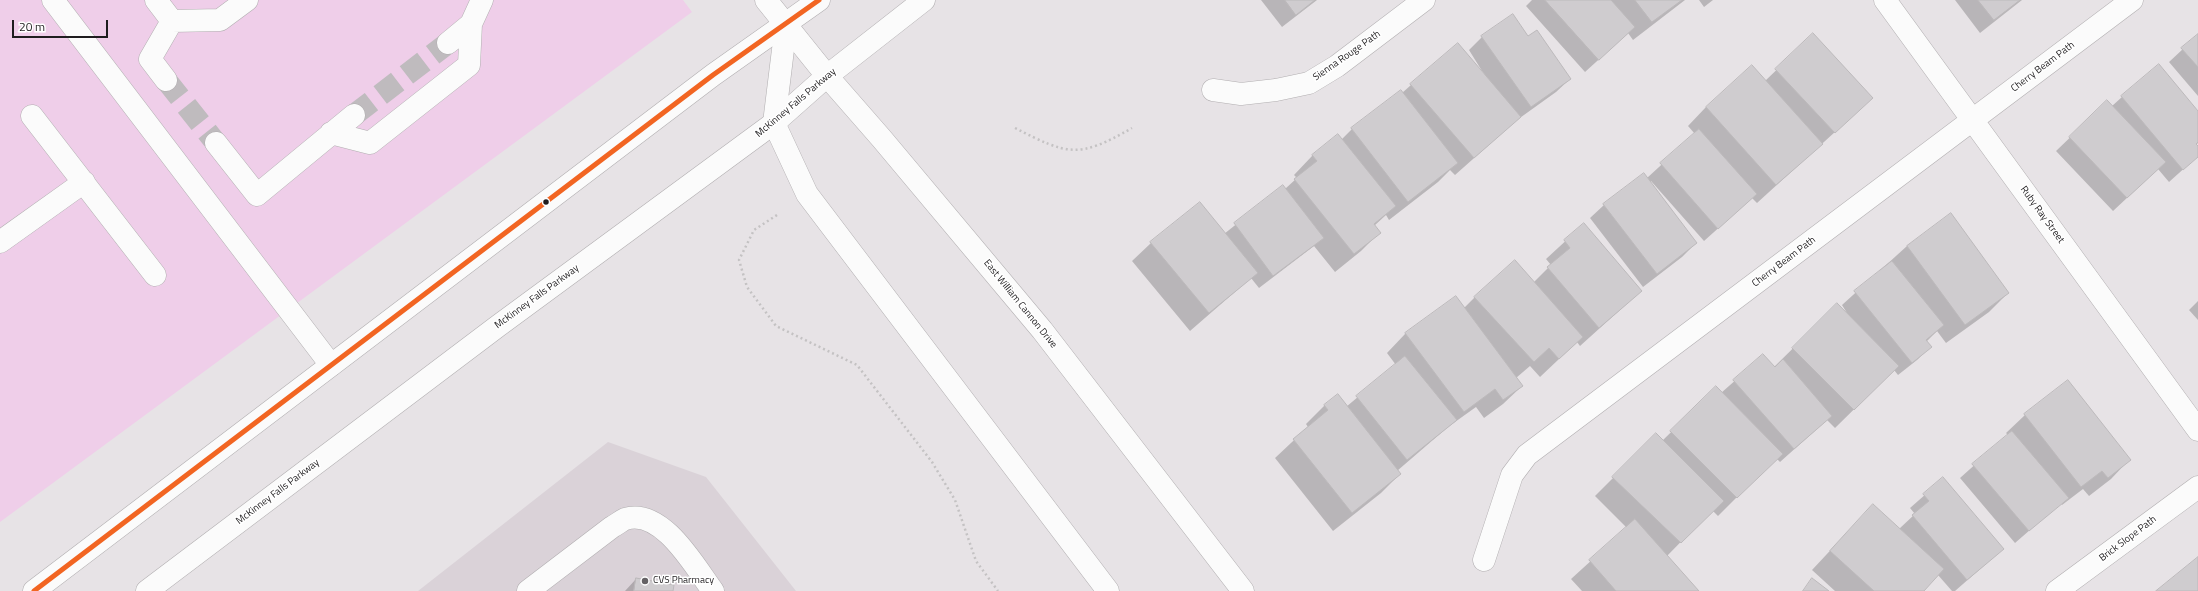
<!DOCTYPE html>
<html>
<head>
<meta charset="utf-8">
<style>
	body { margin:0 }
	#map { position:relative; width:2198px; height:591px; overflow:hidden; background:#e7e3e6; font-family:"Titillium Web",sans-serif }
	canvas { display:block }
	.scale { position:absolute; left:12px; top:20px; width:96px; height:18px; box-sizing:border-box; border:2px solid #1f1d1f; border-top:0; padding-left:5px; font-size:12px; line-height:14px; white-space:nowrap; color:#1f1d1f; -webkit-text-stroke:3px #fff; paint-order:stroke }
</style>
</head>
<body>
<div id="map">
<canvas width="2198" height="591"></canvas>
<div class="scale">20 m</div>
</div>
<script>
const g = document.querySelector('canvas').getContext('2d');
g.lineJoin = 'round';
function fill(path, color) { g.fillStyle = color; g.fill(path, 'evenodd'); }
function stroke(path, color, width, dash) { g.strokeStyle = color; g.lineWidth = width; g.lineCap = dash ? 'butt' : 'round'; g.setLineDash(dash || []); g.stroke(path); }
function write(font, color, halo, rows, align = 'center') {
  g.font = font + ' "Titillium Web",sans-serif'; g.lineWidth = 3; g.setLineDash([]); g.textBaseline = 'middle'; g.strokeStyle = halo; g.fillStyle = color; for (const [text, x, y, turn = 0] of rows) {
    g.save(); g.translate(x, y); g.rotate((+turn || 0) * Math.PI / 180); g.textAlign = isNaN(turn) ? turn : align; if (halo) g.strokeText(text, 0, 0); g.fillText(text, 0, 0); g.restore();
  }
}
const built = new Path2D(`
	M608 442 706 477 796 591H418Z`);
const green = new Path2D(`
	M0 0H683L692 12 0 522Z`);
const shadow = new Path2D(`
	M1261 0H1317L1282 27Z
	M1532 0H1685L1633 40 1628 33 1585 72 1526 6Z
	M1699 0H1713L1704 7Z
	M1955 0H2022L1980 33Z
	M1813 35 1858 111 1757 203 1752 198 1704 241 1651 181 1650 182 1696 243 1682 257 1643 287 1590 218 1604 205 1647 178 1695 134 1688 126 1706 107 1765 81Z
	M2198 35V96L2169 62Z
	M1482 37 1528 38 1570 79 1556 92 1517 120 1455 175 1450 170 1438 182 1389 220 1386 215 1374 226 1379 233 1361 251 1335 272 1314 246 1259 288 1251 278 1190 331 1132 261 1151 243 1224 234 1283 187 1285 189 1297 178 1294 175 1312 156 1338 136 1341 140 1352 129 1401 91 1402 93 1411 85 1487 79 1469 50Z
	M2122 97 2198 113V143L2196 145 2198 148V156L2169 182 2158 169 2113 211 2056 151 2107 102 2112 106Z
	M1951 215 2008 293 1989 312 1946 343 1937 331 1926 342 1930 347 1917 360 1898 375 1894 370 1835 428 1827 420 1780 462 1776 458 1718 516 1712 510 1667 556 1697 591H1582L1571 579 1627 528 1595 496 1656 435 1662 441 1716 388 1721 393 1763 356 1774 367 1837 305 1850 318 1842 305 1907 246Z
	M1584 224 1641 291 1580 346 1577 342 1540 377 1530 366 1516 378 1522 386 1503 404 1484 418 1476 407 1448 427 1397 471 1400 474 1381 493 1333 531 1275 458 1308 427 1306 424 1324 406 1338 396 1346 407 1396 365 1387 353 1405 334 1456 297 1464 308 1475 297 1533 283 1551 265 1546 259Z
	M2198 301V320L2189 310Z
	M2068 381 2129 460 2111 479 2089 496 2083 489 2062 505 2061 503 2015 543 1960 478 2008 435 2006 433 2025 415Z
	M1943 479 2003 549 1955 591H1952L1938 575 1923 591H1835L1812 570 1855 524 1899 529 1915 514 1910 508Z
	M636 579 672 591H625Z`);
const building = new Path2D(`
	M1285 0H1315L1296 15Z
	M1545 0H1611L1635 27 1599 60Z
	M1635 0H1682L1652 22Z
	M1978 0H2020L1994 20Z
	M1513 14 1528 36 1537 30 1571 79 1531 107 1481 36Z
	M1813 33 1873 98 1835 133 1775 69Z
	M2198 34V67L2181 48Z
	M1458 43 1521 117 1474 158 1410 84Z
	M2159 64 2198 111V142L2196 144 2198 146V157L2183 170 2121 96Z
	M1752 65 1823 144 1776 185 1706 107Z
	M1401 90 1458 163 1408 202 1351 128Z
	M2107 100 2166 162 2127 198 2069 137Z
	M1699 129 1757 194 1718 229 1660 163Z
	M1338 134 1396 206 1374 224 1381 233 1354 254 1294 179 1317 161 1312 155Z
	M1644 173 1697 243 1657 274 1603 204Z
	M1283 185 1324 238 1273 276 1234 223Z
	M1200 202 1258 273 1209 313 1150 242Z
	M1951 213 2009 293 1965 325 1907 246Z
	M1584 223 1642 291 1599 328 1547 267 1570 248 1564 240Z
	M1515 260 1583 337 1559 359 1549 348 1534 362 1474 297Z
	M1892 261 1944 325 1926 340 1932 347 1912 363 1854 291Z
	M1456 296 1523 386 1503 400 1495 389 1464 412 1405 333Z
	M1837 303 1899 366 1854 410 1792 348Z
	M1763 354 1775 367 1783 359 1832 416 1794 449 1733 380Z
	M1405 356 1457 420 1407 460 1356 396Z
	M2068 380 2131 460 2108 478 2102 471 2081 487 2024 414Z
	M1716 386 1783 454 1737 498 1670 431Z
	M1338 394 1401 474 1352 513 1293 439 1328 410 1324 405Z
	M2012 431 2069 498 2029 531 1972 464Z
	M1656 433 1724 501 1681 543 1612 477Z
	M1943 477 2004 549 1967 580 1912 515 1929 501 1923 494Z
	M1873 504 1944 569 1924 591H1874L1830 551Z
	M1635 519 1699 591H1616L1589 560Z
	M2198 557V591H2156Z
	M636 578 674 585 673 591H634Z
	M1812 578 1829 591H1803Z`);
const minorTunnel = new Path2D(`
	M166 80 216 143
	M354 115 448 43`);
const path = new Path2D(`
	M1015 128C1068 155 1078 159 1132 128
	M777 215 754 230 739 260 747 287 776 326 857 365 932 462 955 500 976 561 998 591`);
const minor = new Path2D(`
	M53 0 331 365
	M156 0 172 21
	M1885 0 2198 430
	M172 21 220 20 247 0
	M786 25 774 123 807 194 1108 591
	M448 43 471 24 482 0
	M827 76 882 139 1042 330 1243 591
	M166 80 150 59 172 21
	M1213 90 1241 94 1276 90 1309 83 1337 66 1424 0
	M32 116 155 275
	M331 133 370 143 469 65 471 24
	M216 143 257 195 354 115
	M0 242 84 182
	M1484 560 1512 475 1527 455 2132 0
	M528 591 612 527C616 525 621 521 625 519 662 507 695 567 713 591
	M2057 591 2198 487`);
const major = new Path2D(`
	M766 0 827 76
	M34 591 713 75 819 0
	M147 591 498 326 774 123 827 76 924 0`);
const bus1 = new Path2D(`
	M34 591 713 75 819 0`);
const markers = [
	[546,202,3.5,"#1f1d1f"],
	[645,581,4,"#656265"]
];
const streetNames = [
	["Sienna Rouge Path",1347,56,-35],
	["Cherry Beam Path",2043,67,-37],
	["McKinney Falls Parkway",796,103,-40],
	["Ruby Ray Street",2042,215,54],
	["Cherry Beam Path",1784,262,-37],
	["McKinney Falls Parkway",537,297,-36],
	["East William Cannon Drive",1020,304,51],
	["McKinney Falls Parkway",278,492,-37],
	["Brick Slope Path",2128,539,-37]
];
const poiNames = [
	["CVS Pharmacy",653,581]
];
fill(built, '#dad2d8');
fill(green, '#efcee9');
fill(shadow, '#0003');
fill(building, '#cfcccf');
stroke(building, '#bcb9bb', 1);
stroke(minorTunnel, '#bfbbbe', 22, [22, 11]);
stroke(minor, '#b1aeb0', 23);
stroke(major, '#b1aeb0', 23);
stroke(path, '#c4c2c3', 2.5, [2, 3]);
stroke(minor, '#fbfbfb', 22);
stroke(major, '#fbfbfb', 22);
stroke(bus1, '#f26522', 5);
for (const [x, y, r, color] of markers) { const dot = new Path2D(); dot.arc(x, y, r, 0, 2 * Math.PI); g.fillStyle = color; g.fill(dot); stroke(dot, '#fff', 1.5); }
write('10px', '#1f1d1f', '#fff', streetNames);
write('10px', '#1f1d1f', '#fff', poiNames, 'left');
</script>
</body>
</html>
